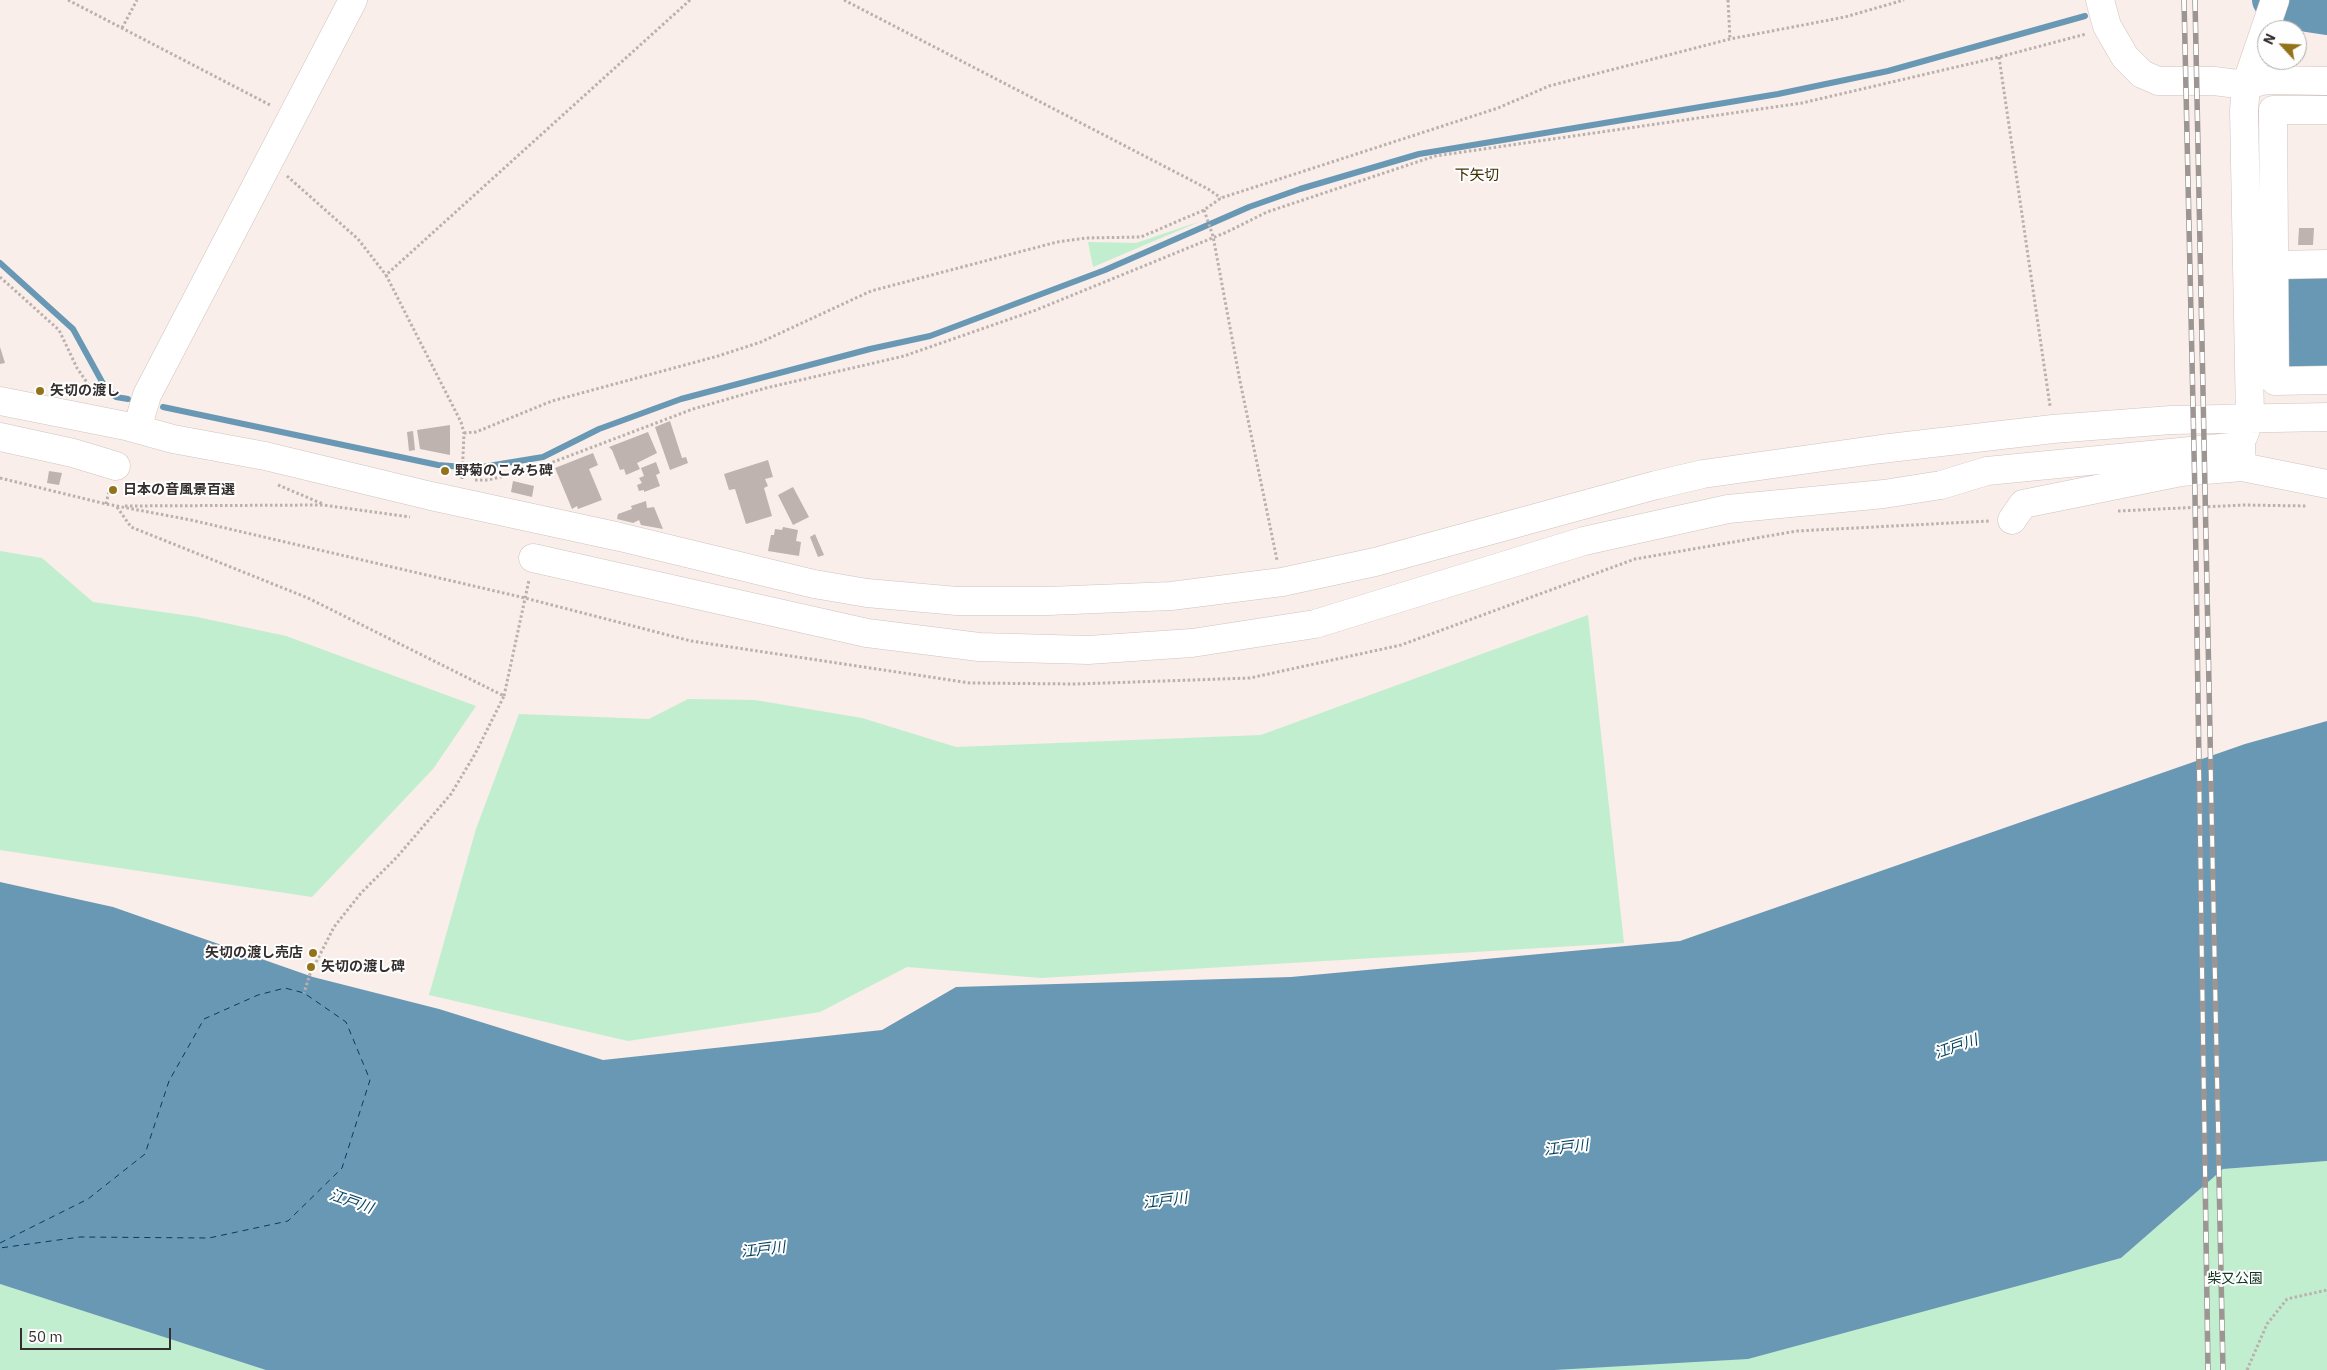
<!DOCTYPE html>
<html>
<head>
<meta charset="utf-8">
<style>
	body { margin:0 }
	#map { position:relative; width:2327px; height:1370px; overflow:hidden; background:#f9eee9; font-family:"IBM Plex Sans",sans-serif }
	canvas { display:block }
	.north { position:absolute; left:2257px; top:20px; width:50px; height:50px; box-sizing:border-box; background:#fefefe; border:1px solid #adabab; border-radius:50%; rotate:295deg; font-size:14px; font-weight:700; line-height:20px; text-align:center; color:#342f2e }
	.north::after { content:''; display:block; margin:auto; width:18px; height:22px; background:#93731a; clip-path:polygon(50% 0,100% 100%,50% 72%,0 100%) }
	.scale { position:absolute; left:20px; top:1328px; width:151px; height:22px; box-sizing:border-box; border:2px solid #342f2e; border-top:0; padding-left:6px; font-size:15px; line-height:18px; white-space:nowrap; color:#342f2e; -webkit-text-stroke:4px #fefefe; paint-order:stroke }
</style>
</head>
<body>
<div id="map">
<canvas width="2327" height="1370"></canvas>
<div class="north">N</div>
<div class="scale">50 m</div>
</div>
<script>
const g = document.querySelector('canvas').getContext('2d');
g.lineJoin = 'round';
function fill(path, color) { g.fillStyle = color; g.fill(path, 'evenodd'); }
function stroke(path, color, width, dash) { g.strokeStyle = color; g.lineWidth = width; g.lineCap = dash ? 'butt' : 'round'; g.setLineDash(dash || []); g.stroke(path); }
function write(font, color, halo, rows, align = 'center') {
  g.font = font + ' "IBM Plex Sans","Noto Sans JP",sans-serif'; g.lineWidth = 4; g.setLineDash([]); g.textBaseline = 'middle'; g.strokeStyle = halo; g.fillStyle = color; for (const [text, x, y, turn = 0] of rows) {
    g.save(); g.translate(x, y); g.rotate((+turn || 0) * Math.PI / 180); g.textAlign = isNaN(turn) ? turn : align; if (halo) g.strokeText(text, 0, 0); g.fillText(text, 0, 0); g.restore();
  }
}
const green = new Path2D(`
	M1201 221 1093 267 1088 242 1136 243Z
	M0 551 42 558 93 602 197 617 286 636 476 706 433 769 312 897 0 850Z
	M1588 615 1624 943 1041 978 907 967 820 1012 628 1041 429 995 476 829 519 714 649 719 688 699 755 700 862 718 956 747 1261 735Z
	M2327 1161V1370H1554L2121 1258 2223 1169Z
	M0 1284 265 1369 266 1370H0Z`);
const water = new Path2D(`
	M2286 275H2327V372H2286Z
	M2327 721V1161L2223 1169 2121 1258 1748 1359 1554 1370H266L0 1284V882L113 907 313 977 439 1009 603 1060 882 1030 956 987 1291 977 1680 941 2245 744Z`);
const stream = new Path2D(`
	M0 263 73 329 106 389 116 397 128 399
	M163 407 438 465 476 468 543 457 599 429 681 399 870 349 930 336 1105 270 1249 207 1300 189 1419 154 1778 94 1888 71 2085 16`);
const river = new Path2D(`
	M2270 0 2307 14 2327 17`);
const ferry = new Path2D(`
	M0 1243 88 1199 145 1154 169 1081 204 1019 258 995 285 988 304 993 346 1022 370 1080 342 1168 288 1221 209 1238 80 1237 0 1248`);
const building = new Path2D(`
	M2299 228H2314L2313 245H2298Z
	M0 347 5 363 0 364Z
	M670 421 682 458 686 457 688 463 670 470 655 427Z
	M450 425V455L420 449 417 430Z
	M413 431 415 450 409 451 407 432Z
	M648 432 657 453 637 463 640 469 626 475 624 469 620 470 612 450 609 447Z
	M593 453 598 465 589 469 602 500 578 509 577 506 572 509 555 468Z
	M768 460 773 477 765 479 768 486 764 488 772 516 746 524 735 489 729 490 724 474Z
	M656 462 660 473 656 475 660 486 644 492V490L639 491 637 485 642 483 639 478 644 476 641 468Z
	M49 471 62 473 59 485 47 483Z
	M513 481 534 486 532 497 511 492Z
	M793 487 809 517 793 525 778 495Z
	M646 501 647 508 654 507 663 529 641 525 639 520 633 523 617 519 618 514 632 509 631 506Z
	M783 527 798 530 796 541 801 542 799 556 768 551 771 535H774L775 529 782 530Z
	M815 534 824 555 818 557 810 537Z`);
const path = new Path2D(`
	M68 0 272 106
	M844 0 1208 189 1221 198
	M1728 0 1730 39
	M122 28 137 0
	M1999 57 2050 406
	M287 176 358 239 386 275
	M1204 210 1213 236 1240 381 1277 560
	M0 277 59 330 77 368 97 397
	M464 433 476 432 552 401 718 356 761 342 871 291 1057 242 1086 238 1141 237 1204 210 1221 198 1498 108 1549 86 1730 39 1845 17 1904 0
	M0 478 106 504 191 520 525 598 691 641 970 683 1076 684 1250 678 1401 645 1635 559 1797 531 1989 521
	M462 479 464 433 461 422 386 275 690 0
	M475 480H488L540 467 693 409 766 388 904 356 1036 310 1227 232 1267 212 1435 156 1802 103 1999 57 2086 34
	M278 485 323 504
	M106 504 110 487
	M125 506 323 505 410 517
	M117 507 131 527 308 598 504 696 475 754 451 794 397 857 361 893 334 927 310 974 304 993
	M2118 511 2244 505 2306 506
	M504 696 529 580
	M2247 1370 2267 1324 2287 1299 2327 1290`);
const minor = new Path2D(`
	M2100 0 2107 26 2125 57 2142 74 2158 81H2214L2246 85 2267 80 2327 81
	M2327 110H2273L2275 381 2327 380
	M2274 265 2327 264
	M0 401 126 426 173 439 265 456 431 496 620 537 814 584 867 593 957 601H1048L1171 596 1282 582 1375 562 1656 485 1703 474 1881 449 2053 429 2171 420 2327 417
	M137 429 147 395 353 0
	M2244 435 2250 417 2244 111 2246 85 2275 0
	M0 437 73 453 116 466
	M2012 520 2023 504 2181 472 2242 467 2327 484
	M533 558 867 633 979 647 1088 650 1192 643 1315 624 1584 541 1728 509 1884 494 1941 485 1987 471 2241 446 2242 467`);
const rail = new Path2D(`
	M2184 0 2195 496 2208 1370
	M2195 0 2223 1370`);
const markers = [
	[40,391,5,"#93731a"],
	[445,471,5,"#93731a"],
	[113,490,5,"#93731a"],
	[313,953,5,"#93731a"],
	[311,967,5,"#93731a"]
];
const poiNames = [
	["矢切の渡し",50,391],
	["野菊のこみち碑",455,471],
	["日本の音風景百選",123,490],
	["矢切の渡し売店",303,953,"right"],
	["矢切の渡し碑",321,967]
];
const parkNames = [
	["柴又公園",2235,1279]
];
const neighbourhoodNames = [
	["下矢切",1477,176]
];
const waterNames = [
	["江戸川",1956,1047,-19],
	["江戸川",1566,1148,-7],
	["江戸川",1165,1201,-7],
	["江戸川",351,1202,19],
	["江戸川",763,1250,-7]
];
fill(green, '#c1eecf');
fill(water, '#6998b5');
stroke(stream, '#6998b5', 6);
stroke(river, '#6998b5', 36);
stroke(ferry, '#003f5d', 1, [6, 5]);
fill(building, '#beb3ae');
stroke(minor, '#cec3bf', 29);
stroke(path, '#bab1ae', 3, [2.5, 2.5]);
stroke(minor, '#fff', 28);
stroke(rail, '#9d9592', 5.5);
stroke(rail, '#fefefe', 4, [11]);
for (const [x, y, r, color] of markers) { const dot = new Path2D(); dot.arc(x, y, r, 0, 2 * Math.PI); g.fillStyle = color; g.fill(dot); stroke(dot, '#fefefe', 2); }
write('bold 14px', '#342f2e', '#fefefe', poiNames, 'left');
write('14px', '#103620', '#fefefe', parkNames);
write('15px', '#403006', '#fefefe', neighbourhoodNames);
write('italic 15px', '#003f5d', '#fefefe', waterNames);
</script>
</body>
</html>
